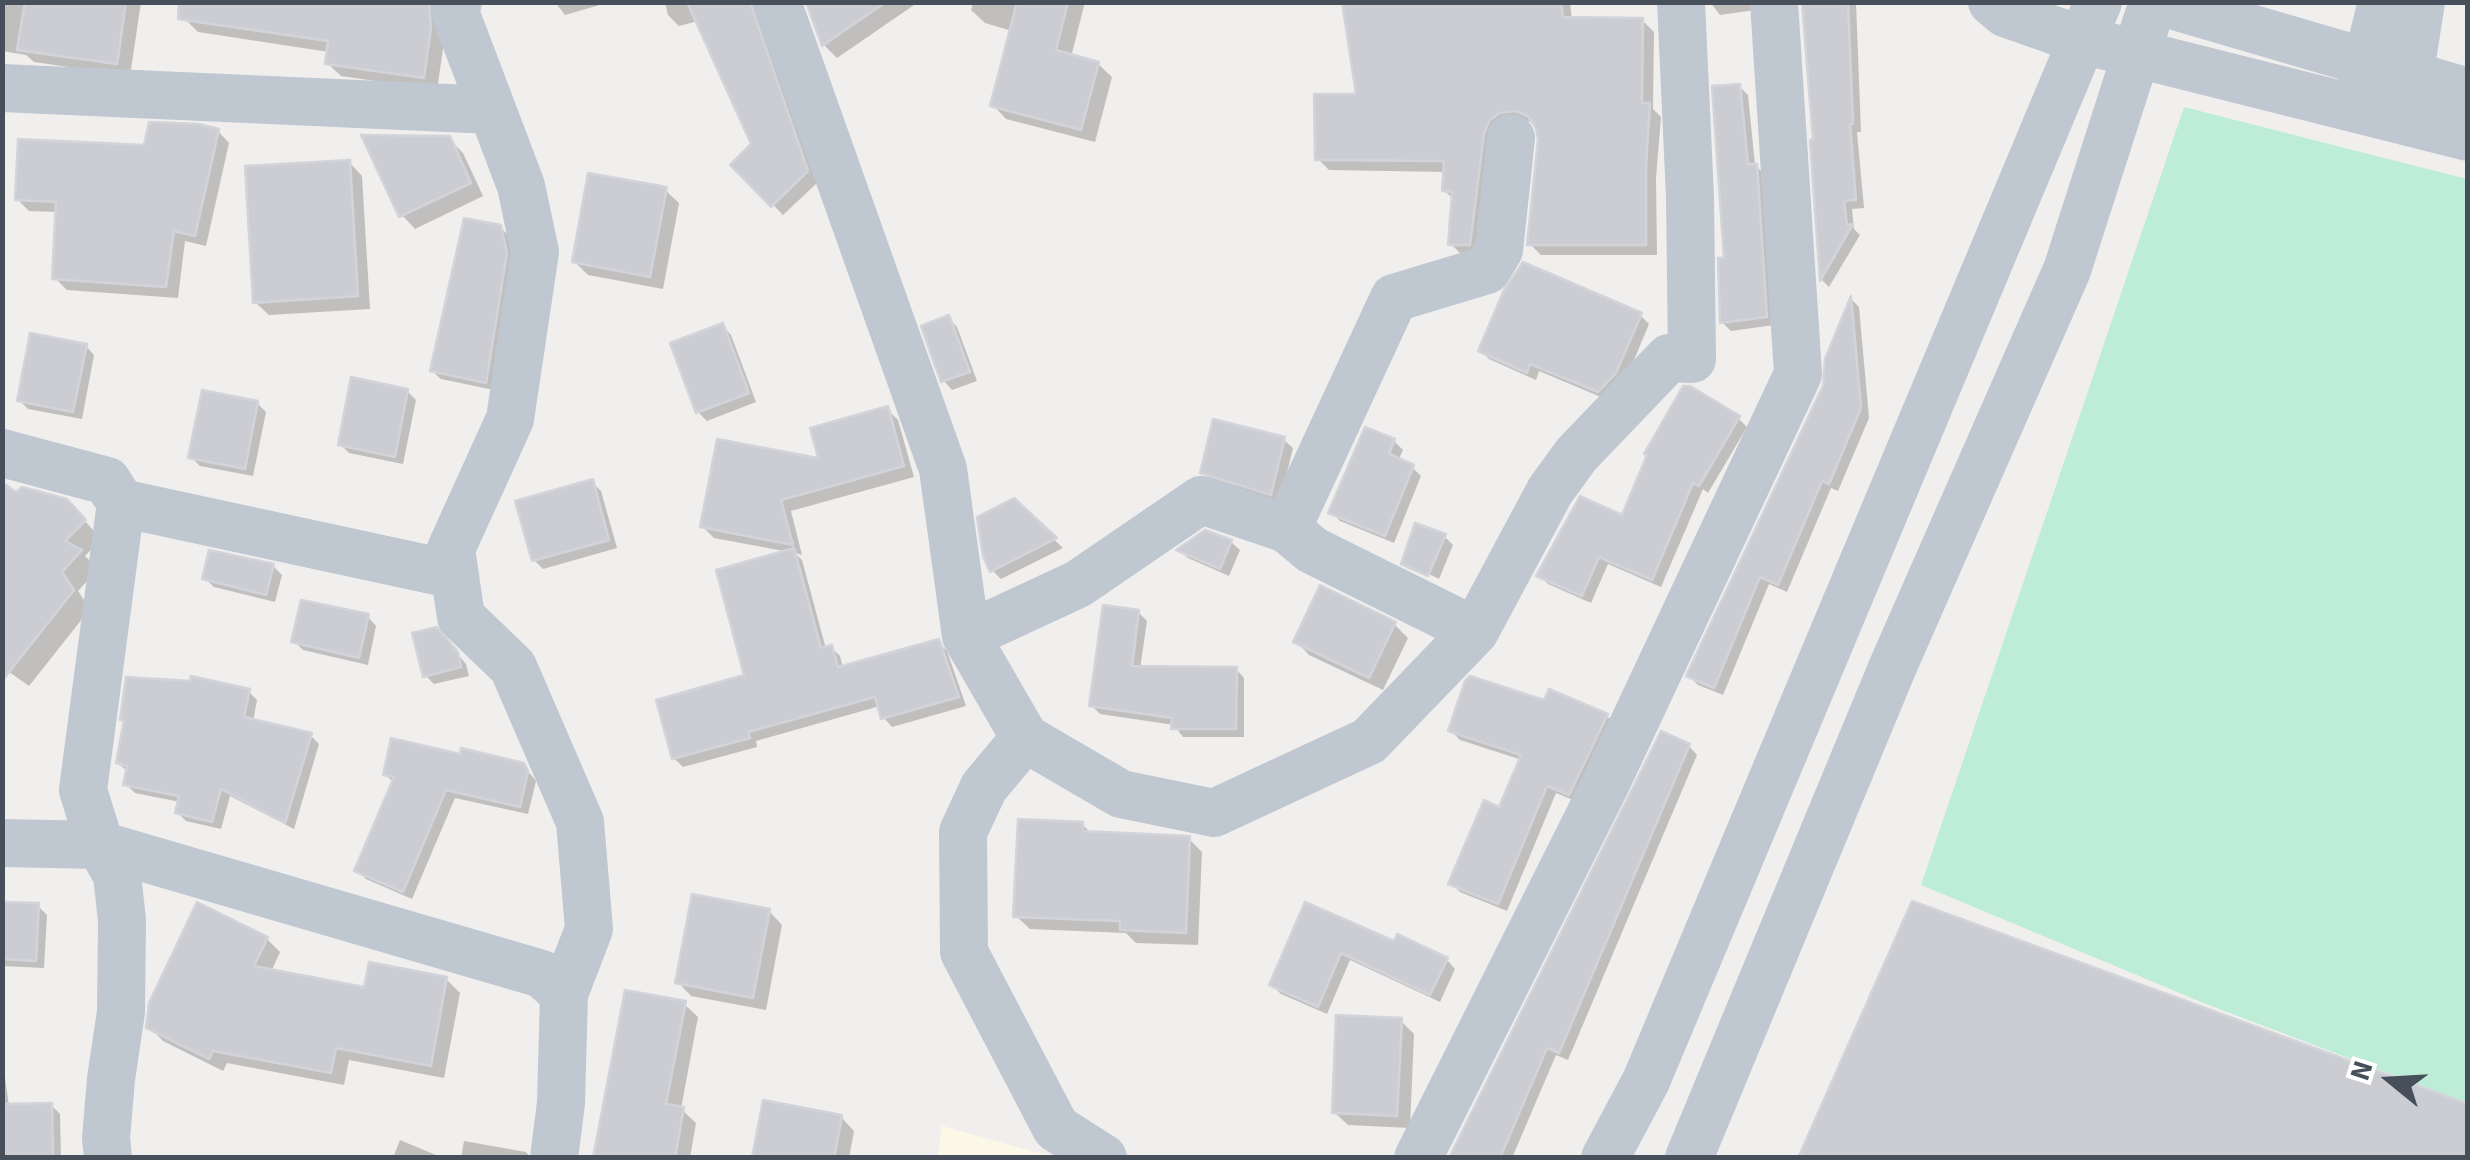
<!DOCTYPE html>
<html>
<head>
<meta charset="utf-8">
<style>
	body { margin:0 }
	#map { position:relative; width:2470px; height:1160px; overflow:hidden; background:#f1efee; font-family:"Source Sans 3",sans-serif }
	canvas { display:block }
	.frame { position:absolute; inset:0; border:5px solid #474f5b; pointer-events:none }
	.north { position:absolute; left:2340px; top:1030px; width:100px; height:100px; -webkit-text-stroke:8px #fff; paint-order:stroke; rotate:288deg; font-size:28px; font-weight:700; line-height:40px; text-align:center; color:#474f5b }
	.north::after { content:''; display:block; margin:auto; width:35px; height:45px; background:#474f5b; clip-path:polygon(50% 0,100% 100%,50% 72%,0 100%) }
</style>
</head>
<body>
<div id="map">
<canvas width="2470" height="1160"></canvas>
<div class="frame"></div>
<div class="north">N</div>
</div>
<script>
const g = document.querySelector('canvas').getContext('2d');
g.lineJoin = 'round';
function fill(path, color) { g.fillStyle = color; g.fill(path, 'evenodd'); }
function stroke(path, color, width, dash) { g.strokeStyle = color; g.lineWidth = width; g.lineCap = dash ? 'butt' : 'round'; g.setLineDash(dash || []); g.stroke(path); }
const commercial = new Path2D(`
	M942 1126 1053 1157H938Z`);
const green = new Path2D(`
	M2184 107 2467 179V1103L2206 1004 1921 885Z`);
const shadow = new Path2D(`
	M2 2H141L130 76 34 62 26 55 2 51Z
	M187 2H434L444 42 437 90 341 76 327 63 329 52 198 32 185 19Z
	M555 2H610L565 15Z
	M665 2H752L817 183 783 215 734 165 754 145 698 21 679 26 668 15Z
	M809 2H916L917 3 837 58 824 45Z
	M973 2H1085L1071 57 1098 64 1112 77 1095 142 1006 119 993 105 1012 31 985 23 971 10Z
	M1345 2H1570L1572 20H1642L1654 32 1653 109 1661 117 1656 178 1657 255H1541L1530 244 1541 141 1537 125 1528 121 1513 123 1483 253 1462 255 1451 244 1454 200 1444 190 1446 172 1329 170 1317 158 1359 97Z
	M1710 2H1757L1755 10 1720 15Z
	M1804 2H1856L1861 132H1857L1864 208 1852 209 1854 229 1860 235 1829 287 1822 280 1813 143 1816 142Z
	M1739 86 1748 95 1755 165 1765 175 1774 325 1731 331 1722 322Z
	M218 131 229 143 206 246 185 241 178 298 67 290 55 278 58 212 29 211 17 199 146 148Z
	M449 139 463 153 483 196 415 229 402 215Z
	M349 162 362 176 370 309 269 315 255 302Z
	M665 190 679 203 663 289 588 275 574 261Z
	M500 227 509 236 515 263 494 390 441 379 432 371Z
	M1852 300 1859 307 1869 418 1838 491 1831 488 1787 592 1769 584 1723 695 1698 685 1689 676 1825 386 1827 359Z
	M1640 315 1649 324 1625 382 1608 400 1539 371 1536 380 1489 359 1481 351Z
	M949 318 957 327 977 381 952 390 944 381Z
	M723 326 731 335 756 402 707 421 698 412Z
	M86 346 94 355 82 419 28 409 19 400Z
	M407 391 416 400 403 464 349 453 341 445Z
	M257 403 266 412 253 476 200 466 191 457Z
	M887 409 898 420 914 477 791 511 802 555 795 553 802 560 826 649 831 647 840 656 843 668 938 642 947 651 966 706 892 727 884 718 880 706 756 741 757 747 683 767 674 758 747 677 789 552 714 538 703 527 821 461Z
	M1738 418 1747 427 1708 493 1703 489 1661 587 1608 564 1591 603 1548 584 1539 575 1623 518Z
	M1284 440 1293 448 1280 502 1212 481 1203 472Z
	M1394 441 1403 450 1398 461 1412 467 1421 476 1394 543 1340 521 1331 512Z
	M592 482 601 491 617 548 543 569 534 560Z
	M16 496 70 504 101 539 85 556 98 569 78 591 90 609 29 686 2 667Z
	M1013 501 1063 548 1001 579 992 570Z
	M1444 536 1453 545 1439 579 1411 565V570L1404 563Z
	M1231 542 1240 550 1229 576 1188 558 1180 551Z
	M273 566 282 575 275 602 214 587 205 578Z
	M1138 612 1147 621 1140 669H1236L1244 678V737H1183L1174 725 1100 714 1091 705Z
	M368 617 376 626 368 665 303 650 294 641Z
	M1394 624 1408 638 1383 690 1309 655 1296 641Z
	M445 639 466 664 469 676 434 684 425 675Z
	M192 684 248 691 257 700 253 722 310 735 319 744 294 829 230 796 221 829 186 821 177 812 180 802 135 793 126 784 128 772 118 763 126 722 123 719Z
	M1546 703 1607 716 1615 724 1578 802 1556 793 1507 911 1460 892 1451 883 1501 810 1522 760 1460 740 1451 731Z
	M1689 746 1697 755 1568 1060 1556 1055 1512 1158H1452Z
	M462 757 523 765 536 781 528 814 455 798 412 899 366 879 357 870 394 783 385 774Z
	M1082 824 1092 834 1189 839 1202 852 1198 945 1136 943 1126 933 1030 929 1016 916Z
	M2 905 38 906 47 915 44 968 2 966Z
	M1306 905 1395 944 1447 960 1455 969 1440 1002 1350 960 1327 1014 1281 994 1272 985Z
	M769 911 782 925 766 1010 691 996 678 982Z
	M267 939 280 952 271 972 366 990 446 979 460 993 444 1078 349 1060 344 1085 227 1063 223 1071 163 1041 149 1027Z
	M684 1004 698 1017 681 1109 696 1123 690 1158H596Z
	M1401 1021 1414 1034 1410 1128 1348 1125 1334 1112Z
	M2 1055 9 1106 51 1105 60 1114 61 1158H2Z
	M841 1117 854 1131 849 1158H755Z
	M400 1140 443 1158H393Z
	M464 1141 526 1152 531 1158H461Z`);
const building = new Path2D(`
	M25 2H126L117 64 17 50Z
	M179 2H429L431 27 424 78 325 64 328 41 178 19Z
	M687 2H750L808 171 771 207 730 165 751 144Z
	M806 2H886L822 46Z
	M1017 2H1068L1056 50 1099 62 1081 130 990 106Z
	M1342 2H1561L1563 17 1643 18 1642 103H1650L1646 165V245H1527L1538 140 1536 128 1528 116 1515 111 1499 113 1489 121 1484 134 1470 245H1448L1452 192 1442 191 1444 161 1315 160 1314 94H1356Z
	M1802 2H1848L1853 124H1850L1856 200 1844 201 1847 225 1853 224 1820 281 1810 140H1813Z
	M1740 84 1748 164H1757L1767 317 1720 323 1718 258H1724L1712 86Z
	M149 122 199 124 219 129 195 236 174 231 166 287 52 279 56 202 15 200 18 139 144 145Z
	M361 135 450 136 471 183 399 217Z
	M350 160 358 296 253 303 245 166Z
	M588 173 667 187 650 277 572 262Z
	M464 218 501 225 507 253 486 383 430 371Z
	M1523 262 1642 313 1616 373 1598 392 1530 364 1527 373 1478 351 1504 290Z
	M1851 296 1861 408 1829 484 1822 481 1778 585 1760 577 1714 688 1686 676 1823 386 1825 359Z
	M949 315 970 372 941 382 921 326Z
	M723 323 749 393 696 413 670 343Z
	M30 333 87 344 73 412 17 401Z
	M351 377 408 389 395 457 338 445Z
	M1683 386H1690L1740 416 1699 486 1693 483 1652 580 1599 557 1582 596 1536 576 1580 496 1622 515 1647 455 1644 454Z
	M202 390 258 401 245 469 188 458Z
	M888 406 904 466 781 500 793 545 700 527 717 439 818 458 810 428Z
	M1213 419 1285 437 1271 495 1200 473Z
	M1365 427 1395 439 1389 454 1414 465 1385 536 1328 513Z
	M593 479 609 540 532 561 515 501Z
	M2 482 16 492 22 487 67 499 86 520 65 541 82 550 62 572 74 590 2 681Z
	M1014 498 1057 538 990 572 983 556 977 517Z
	M1415 523 1446 534 1428 576 1401 564Z
	M1205 530 1232 540 1220 569 1176 550Z
	M794 548 821 648 832 645 838 667 939 639 959 697 881 719 875 697 748 732 750 738 672 759 656 700 744 675 716 570Z
	M209 550 274 564 266 595 202 579Z
	M1320 585 1396 622 1369 678 1293 642Z
	M301 600 369 614 359 658 291 642Z
	M1103 605 1139 610 1132 666 1237 667 1236 729H1171L1172 718 1089 706Z
	M437 627 458 652 461 667 423 677 412 633Z
	M191 676 250 689 244 717 312 733 285 823 221 789 212 822 175 813 179 796 123 785 127 766 116 763 124 720H120L126 677 190 681Z
	M1470 676 1544 700 1549 689 1608 714 1569 795 1547 786 1498 904 1448 884 1484 800 1499 807 1521 755 1448 731 1465 681Z
	M1661 731 1690 744 1559 1053 1547 1048 1500 1158H1449Z
	M391 738 460 754 461 748 524 763 528 771 520 807 446 790 403 892 354 871 394 777 383 775Z
	M1018 819 1083 822V831L1190 836 1186 933 1120 930V921L1013 917Z
	M692 894 770 909 753 998 675 983Z
	M1912 901 2468 1104V1158H1798Z
	M2 902 39 903 36 961 2 959Z
	M197 902 268 937 254 966 364 987 369 962 447 977 431 1066 336 1048 331 1073 213 1051 209 1059 146 1028 149 1003Z
	M1305 902 1394 941 1397 934 1448 958 1430 995 1341 953 1318 1007 1269 985Z
	M625 990 686 1001 666 1104 684 1107 675 1158H593Z
	M1336 1015 1402 1018 1397 1116 1332 1113Z
	M763 1100 842 1115 834 1158H752Z
	M52 1103 53 1158H2V1104Z`);
const minor = new Path2D(`
	M458 2 455 12 521 186 535 252 510 419 451 549 461 617 513 667 580 822 589 929 564 994
	M777 2 943 469 966 636 1025 738 1121 794 1214 813 1369 741 1475 631 1550 491 1576 455 1669 358 1692 359 1690 197 1681 2
	M1992 2 2005 13 2082 40 2468 137
	M2161 2 2468 92
	M2 88 492 110
	M2360 90 2382 2
	M2405 103 2421 2
	M2 453 107 481 121 503 83 790 100 845 117 875 122 920 121 1012 111 1079 106 1138 108 1158
	M121 503 455 575
	M1475 631 1312 550 1287 529 1394 298 1487 270 1499 250 1511 138
	M966 636 1078 584 1201 500 1287 529
	M1025 738 984 787 963 832 964 952 1056 1128 1103 1158
	M2 843 100 845 542 974 564 994 561 1103 554 1158
	M1418 1158 1605 785 1798 374 1774 2
	M1605 1158 1646 1081 2098 2
	M1689 1158 1893 666 2067 270 2153 2`);
fill(commercial, '#fbf8e8');
fill(green, '#beedd7');
fill(shadow, '#0003');
fill(building, '#cbcdd3');
stroke(building, '#d3d4da', 2.5);
stroke(minor, '#bfc7d0', 48);
</script>
</body>
</html>
